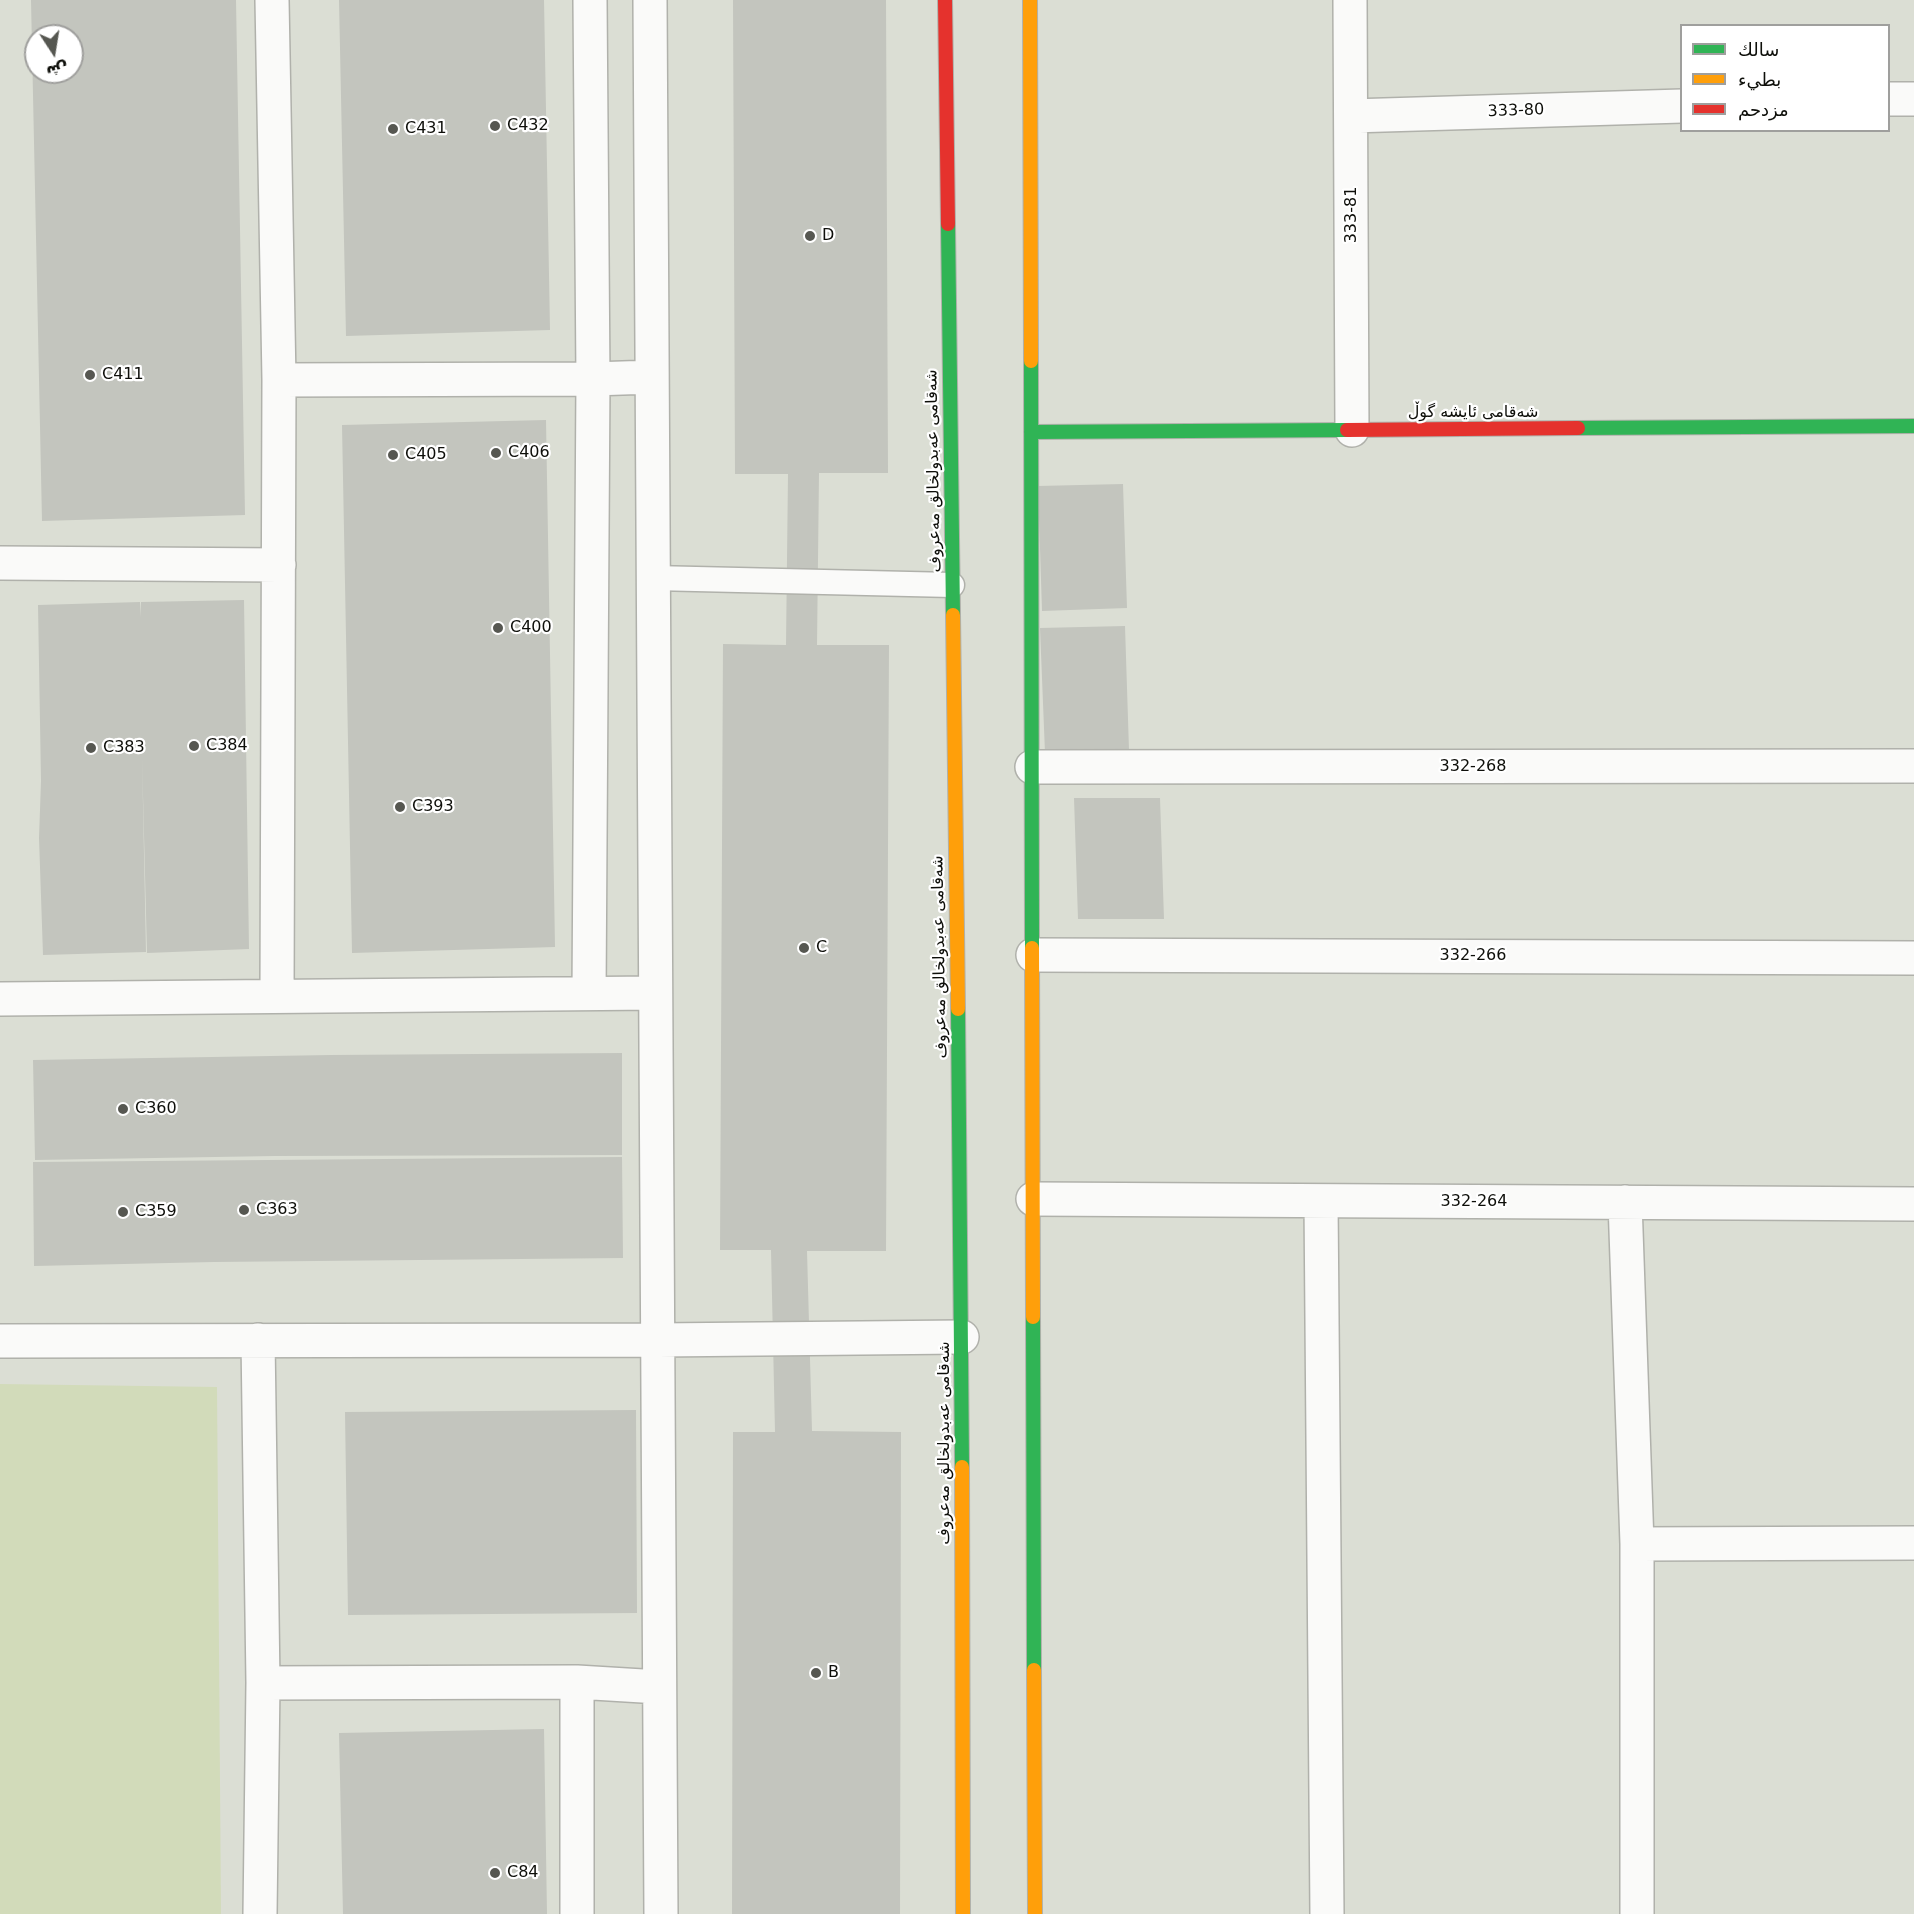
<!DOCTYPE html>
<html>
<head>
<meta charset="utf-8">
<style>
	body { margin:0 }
	#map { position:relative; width:1914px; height:1914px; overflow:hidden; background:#dbded4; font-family:"DejaVu Sans","Noto Sans Arabic",sans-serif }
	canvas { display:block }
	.legend { position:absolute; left:1680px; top:24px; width:210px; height:108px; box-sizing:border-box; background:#fff; border:2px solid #9f9f9d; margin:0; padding:8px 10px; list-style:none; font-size:18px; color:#0e0f0a }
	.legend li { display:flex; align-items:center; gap:12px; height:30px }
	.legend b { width:30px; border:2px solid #9f9f9d }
	.north { position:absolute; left:24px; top:24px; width:60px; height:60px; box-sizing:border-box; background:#fff; border:2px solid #9f9f9d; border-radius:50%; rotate:168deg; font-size:16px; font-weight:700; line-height:24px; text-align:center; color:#0e0f0a }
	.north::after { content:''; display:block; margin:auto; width:21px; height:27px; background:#565751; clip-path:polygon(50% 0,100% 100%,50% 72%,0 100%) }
</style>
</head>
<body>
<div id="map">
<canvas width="1914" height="1914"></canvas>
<ul class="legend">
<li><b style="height:8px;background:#30b455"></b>سالك</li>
<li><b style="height:8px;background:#ff9f0a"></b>بطيء</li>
<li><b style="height:8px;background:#e5322d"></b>مزدحم</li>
</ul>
<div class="north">ش</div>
</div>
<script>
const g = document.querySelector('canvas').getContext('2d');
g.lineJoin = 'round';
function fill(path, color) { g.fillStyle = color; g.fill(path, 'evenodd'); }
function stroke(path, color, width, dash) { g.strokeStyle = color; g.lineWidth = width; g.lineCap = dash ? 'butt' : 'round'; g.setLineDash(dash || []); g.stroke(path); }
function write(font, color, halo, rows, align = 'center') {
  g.font = font + ' "DejaVu Sans","Noto Sans Arabic",sans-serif'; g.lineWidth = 4.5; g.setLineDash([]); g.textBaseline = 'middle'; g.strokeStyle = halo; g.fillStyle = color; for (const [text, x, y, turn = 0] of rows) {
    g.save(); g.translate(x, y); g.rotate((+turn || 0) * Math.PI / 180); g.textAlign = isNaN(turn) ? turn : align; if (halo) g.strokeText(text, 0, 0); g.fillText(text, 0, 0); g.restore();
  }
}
const green = new Path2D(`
	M0 1384 217 1387 221 1914H0Z`);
const building = new Path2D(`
	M31 0H236L245 515 42 521ZM36 36H72V72H36Z
	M339 0H544L550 330 346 336Z
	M733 0H886L888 473H819L817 645H889L886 1251H807L812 1431 901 1432 900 1914H732L733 1432H775L771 1250H720L723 644 786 645 788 474H735Z
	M546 420 555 947 352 953 342 425Z
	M1123 484 1127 608 1042 611 1038 486Z
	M244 600 249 949 147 953 142 756 146 952 43 955 39 838 41 781 38 605 140 602 141 617V602Z
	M1125 626 1129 750 1045 753 1040 628Z
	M1074 798H1160L1164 919H1078Z
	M622 1053V1155L275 1156 35 1160 33 1060 331 1055Z
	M622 1157 623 1258 214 1262 34 1266 33 1162Z
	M636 1410 637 1613 348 1615 345 1412Z
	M544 1729 547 1914H343L339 1733Z`);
const lane = new Path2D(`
	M653 578 952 585`);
const street = new Path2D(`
	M272 0 279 380 277 995
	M650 0 661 1914
	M1350 0 1352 430
	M1888 99H1914
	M1351 116 1682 106
	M279 380 593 379 652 377
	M0 563 279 565
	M1032 767 1914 766
	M1033 955 1914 958
	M589 993 593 379 590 0
	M0 999 655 993
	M1033 1199 1914 1204
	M1321 1201 1327 1914
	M1625 1202 1637 1544V1914
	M258 1340 263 1683 260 1914
	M0 1341 658 1340 962 1337
	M1637 1544 1914 1543
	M577 1682V1914
	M263 1683 577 1682 659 1687`);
const fast = new Path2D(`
	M948 224 953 615
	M1031 361 1032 948
	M1578 428 1914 426
	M1031 432 1347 430
	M958 1009 962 1467
	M1033 1317 1034 1670`);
const slow = new Path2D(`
	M1030 0 1031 361
	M953 615 958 1009
	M1032 948 1033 1317
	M962 1467 963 1914
	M1034 1670 1035 1914`);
const jam = new Path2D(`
	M945 0 948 224
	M1347 430 1578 428`);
const markers = [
	[495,126,6,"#565751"],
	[393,129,6,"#565751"],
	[810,236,6,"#565751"],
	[90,375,6,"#565751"],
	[496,453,6,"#565751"],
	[393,455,6,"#565751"],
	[498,628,6,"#565751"],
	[194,746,6,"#565751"],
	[91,748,6,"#565751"],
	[400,807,6,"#565751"],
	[804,948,6,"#565751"],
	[123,1109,6,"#565751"],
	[244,1210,6,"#565751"],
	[123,1212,6,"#565751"],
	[816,1673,6,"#565751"],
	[495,1873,6,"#565751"]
];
const streetNames = [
	["333-80",1516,111,-2],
	["333-81",1352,215,-90],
	["شەقامی ئایشە گوڵ",1473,413],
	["شەقامی عەبدولخالق مەعروف",934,471,-91],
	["332-268",1473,767],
	["332-266",1473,956],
	["شەقامی عەبدولخالق مەعروف",940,957,-91],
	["332-264",1474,1202],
	["شەقامی عەبدولخالق مەعروف",945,1443,-90]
];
const poiNames = [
	["C432",507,126],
	["C431",405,129],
	["D",822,236],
	["C411",102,375],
	["C406",508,453],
	["C405",405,455],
	["C400",510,628],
	["C384",206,746],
	["C383",103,748],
	["C393",412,807],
	["C",816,948],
	["C360",135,1109],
	["C363",256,1210],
	["C359",135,1212],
	["B",828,1673],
	["C84",507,1873]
];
fill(green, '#d2dbba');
fill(building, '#c3c5be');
stroke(lane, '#b0b1ab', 27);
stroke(street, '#b0b1ab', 36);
stroke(fast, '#b0b1ab', 16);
stroke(slow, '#b0b1ab', 16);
stroke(jam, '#b0b1ab', 16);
stroke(lane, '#fafaf9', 24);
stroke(street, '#fafaf9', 33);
stroke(fast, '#30b455', 14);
stroke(slow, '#ff9f0a', 14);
stroke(jam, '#e5322d', 14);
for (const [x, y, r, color] of markers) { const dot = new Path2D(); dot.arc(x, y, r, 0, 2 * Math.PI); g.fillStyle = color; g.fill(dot); stroke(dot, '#fff', 2); }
write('16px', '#0e0f0a', '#fff', streetNames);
write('16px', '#0e0f0a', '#fff', poiNames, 'left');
</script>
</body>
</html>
